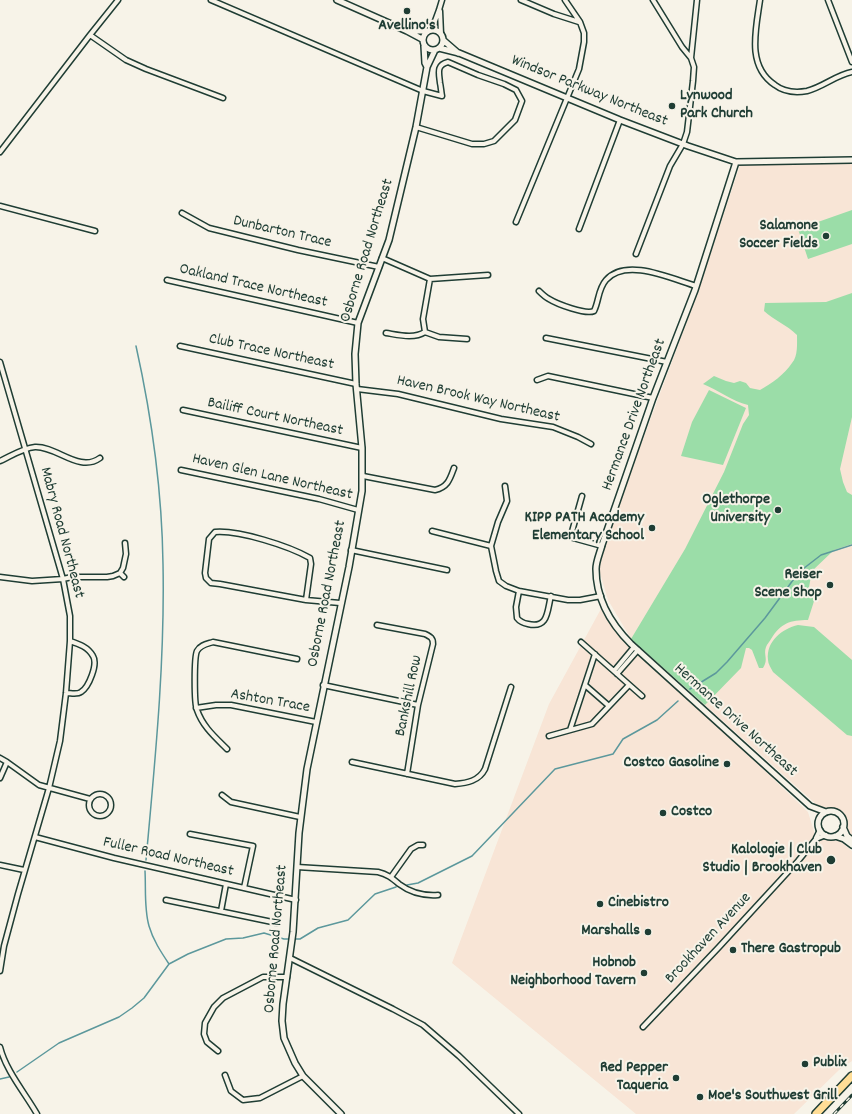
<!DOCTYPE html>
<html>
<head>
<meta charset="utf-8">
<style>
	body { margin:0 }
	canvas { display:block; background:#f7f3e8 }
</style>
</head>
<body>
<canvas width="852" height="1114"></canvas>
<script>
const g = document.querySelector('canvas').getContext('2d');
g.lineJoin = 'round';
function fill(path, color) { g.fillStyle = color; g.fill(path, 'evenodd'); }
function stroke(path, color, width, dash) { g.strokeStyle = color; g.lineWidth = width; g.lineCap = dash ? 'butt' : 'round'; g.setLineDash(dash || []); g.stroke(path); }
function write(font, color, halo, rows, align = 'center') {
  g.font = font + ' Dekko,sans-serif'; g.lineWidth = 4; g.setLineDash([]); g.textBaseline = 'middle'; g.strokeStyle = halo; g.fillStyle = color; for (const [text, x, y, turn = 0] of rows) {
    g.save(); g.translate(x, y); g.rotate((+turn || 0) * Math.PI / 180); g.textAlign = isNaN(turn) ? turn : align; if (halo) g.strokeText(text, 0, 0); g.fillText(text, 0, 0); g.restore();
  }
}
const built = new Path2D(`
	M741 162 852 164V837L848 832 845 818 839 812 834 809 823 808 817 805 631 639 608 600 598 566 614 517 699 289Z
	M602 607 630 646 703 712 808 812 816 838 840 841 852 851V1061L839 1070 794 1114H636L452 963 549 704Z`);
const green = new Path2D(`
	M852 210V244L808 259 798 229Z
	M852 293V417L840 469 843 482 847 492 852 495V544L834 550 812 571 809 587 815 598 808 620C790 620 781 623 771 639 770 641 767 644 766 647 763 655 769 659 763 668H759L752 650 749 648H746L741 668 705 705 631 639 685 549 724 472 743 424 749 415 748 405C732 401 718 390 703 384L714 376 726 381 734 383 740 381 746 383 750 388 760 390C771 384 785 374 792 363 798 356 797 344 797 335 787 325 774 320 764 311L765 303 826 302Z
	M709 390 746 408 723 465 681 456 692 422Z
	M798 625 814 627 852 660V736L847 735 773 672C771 668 768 664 768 660 766 641 782 629 798 625Z`);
const stream = new Path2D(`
	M136 346C152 418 162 491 163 564 165 663 155 761 146 860
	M690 689 716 673 727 662 765 618 799 572 821 555 852 545
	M145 871C146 889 144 909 149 926 153 940 161 952 169 964
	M407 885 418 883 472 856 555 769 613 754 623 739 657 720 678 701
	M294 939H300L318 928 348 920 375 894 396 887
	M17 1072 59 1043 119 1017 132 1008 144 998 169 964 188 954 226 939 243 938 264 933 284 939H290
	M0 1079 9 1077`);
const minor = new Path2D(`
	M211 0 423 91 442 96C441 91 441 87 440 83 439 73 436 65 448 62L478 75 504 84 516 90 522 101 515 120 494 141 484 144H472L416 127
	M521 0 554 14 579 22
	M653 0 682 47 691 58
	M760 0C756 29 746 66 775 85 784 92 795 93 807 91 823 87 836 75 852 72
	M828 0 852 62
	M440 11 441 34
	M432 29 439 10 442 0
	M90 35 126 60 146 69 223 98
	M0 152 90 35 118 0
	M0 206 95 231
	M182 213 209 228 298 250 379 267
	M516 222 579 69 584 42V33L580 22 565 0
	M579 229 620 120
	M636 254 670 166 683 144 687 132 693 81 694 67 691 58 697 0
	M382 258 430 279 488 275
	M430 279 423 319 425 332 439 337 467 339
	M167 280 358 323
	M539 291C542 294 545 297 549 299 557 304 586 315 594 311 599 301 598 289 606 280 626 257 672 279 696 286
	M386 333C399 335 414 339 425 332
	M546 338 667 362
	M180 346 356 384
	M0 362 63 579 70 616V641L66 693 60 741 49 788 18 894 4 946 0 971
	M537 380 548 376 653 398
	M357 389 398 394 501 419 553 427 578 437 591 444
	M183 410 362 448
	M0 461C11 456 23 448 35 447 57 446 79 473 100 458
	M181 470 319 499 358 510
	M363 476 435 490C448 487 450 479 454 468
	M505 486 507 501 498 522 491 546 496 571 499 581 506 586 519 591 568 600H580L601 596
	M582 496 571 535 573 538 602 546
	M432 531 491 546
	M215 532C239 530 289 546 310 558L311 564 306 600 220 584 211 583 206 578 205 573 209 539Z
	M351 550 447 570
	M120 573 124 577
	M0 577 32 581 63 579 72 577H107L113 576 120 573 123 568 126 554 125 543
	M519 591 516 607 517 618C520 622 523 623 528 624 549 629 547 610 551 596
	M306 600 340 603
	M377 625 425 634C431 637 433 638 433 644L418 705 407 774
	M581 642 642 696
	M614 671 634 647
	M617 674 638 650
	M323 685 418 705
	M585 685 609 706
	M66 693C71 693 77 695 81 692 89 687 98 664 93 656 88 647 79 644 70 641
	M196 708 216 705H231L316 722
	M570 730 595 654
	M549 736 592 724 629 685
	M227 749C215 737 203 727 197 710 194 704 194 657 197 651 200 645 207 644 213 642L297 659
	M0 758 7 762 0 778
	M7 762 39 785 90 799
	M352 762 455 784C467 783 479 781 485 769L511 687
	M89 805a11 11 0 1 1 22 0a11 11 0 1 1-22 0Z
	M222 795 231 802 300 817
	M190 834 253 846 244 888
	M35 837 114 858 296 900
	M816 838 820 830
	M0 865 24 870
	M297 867 378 872C387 874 392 878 399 884 411 893 424 896 438 895
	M391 877 411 849 418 845H423
	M166 900 277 923
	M221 911 226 884
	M290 958 393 1009 423 1025 459 1056 519 1114
	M643 1027 719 947 798 861 816 839 826 835
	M0 1047C6 1071 25 1093 37 1114
	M218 1051 207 1042 204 1034 205 1023 214 1007 223 998 263 977H287
	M225 1075 231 1091 243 1100 260 1098 303 1076`);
const tertiary = new Path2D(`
	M337 0 407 31 422 39
	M423 40a10 10 0 1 1 20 0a10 10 0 1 1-20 0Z
	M407 31H427
	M443 40 458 53
	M424 46 425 63 427 67
	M439 48 459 53 620 120 688 146 736 162 852 160
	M736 162 695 290 653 398 602 545C600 553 596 561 596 569 596 598 611 624 631 644L810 806 826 812
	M818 824a13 13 0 1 1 26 0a13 13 0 1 1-26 0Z
	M843 827 847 836 852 840
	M835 836 844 839 852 845
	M341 1114 303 1076 295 1063 284 1038 282 1021 283 1004 293 932 299 833 307 769 349 567 362 491V448L356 384 355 354 358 323 389 240 416 127 427 67 435 50`);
const trunk = new Path2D(`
	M816 1114 852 1076`);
const rail = new Path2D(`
	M834 1114 852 1095`);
const markers = [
	[407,11,4,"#1f3d34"],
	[672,106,4,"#1f3d34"],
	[826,236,4,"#1f3d34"],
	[778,510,4,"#1f3d34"],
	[652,528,4,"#1f3d34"],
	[830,585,4,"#1f3d34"],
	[727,764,4,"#1f3d34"],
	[663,813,4,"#1f3d34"],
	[831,860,5,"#1f3d34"],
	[600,904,4,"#1f3d34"],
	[648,932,4,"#1f3d34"],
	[733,950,4,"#1f3d34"],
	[644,973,4,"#1f3d34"],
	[805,1064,4,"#1f3d34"],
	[676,1078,4,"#1f3d34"],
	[700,1097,4,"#1f3d34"]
];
const poiNames = [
	["Avellino's",407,27,"center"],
	["Lynwood",680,97,"left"],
	["Park Church",680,115,"left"],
	["Salamone",818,227],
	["Soccer Fields",818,245],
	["Oglethorpe",770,501],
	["University",770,519],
	["KIPP PATH Academy",644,519],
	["Elementary School",644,537],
	["Reiser",822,576],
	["Scene Shop",822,594],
	["Costco Gasoline",719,764],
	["Costco",671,813,"left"],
	["Kalologie | Club",822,851],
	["Studio | Brookhaven",822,869],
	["Cinebistro",608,904,"left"],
	["Marshalls",640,932],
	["There Gastropub",741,950,"left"],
	["Hobnob",636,964],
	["Neighborhood Tavern",636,982],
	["Publix",813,1064,"left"],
	["Red Pepper",668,1069],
	["Taqueria",668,1087],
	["Moe's Southwest Grill",708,1097,"left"]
];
const streetNames = [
	["Windsor Parkway Northeast",589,92,22],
	["Dunbarton Trace",282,233,13],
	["Osborne Road Northeast",368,251,-73],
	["Oakland Trace Northeast",253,287,13],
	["Club Trace Northeast",271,353,12],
	["Haven Brook Way Northeast",478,400,13],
	["Hermance Drive Northeast",635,415,-70],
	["Bailiff Court Northeast",275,418,12],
	["Haven Glen Lane Northeast",272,478,13],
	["Mabry Road Northeast",61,533,75],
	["Osborne Road Northeast",328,594,-79],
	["Bankshill Row",410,696,-78],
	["Ashton Trace",270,702,10],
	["Hermance Drive Northeast",735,721,42],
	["Fuller Road Northeast",168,858,13],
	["Osborne Road Northeast",277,939,-85],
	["Brookhaven Avenue",709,939,-47]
];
fill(built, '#f8e5d6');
fill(green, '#9bdda8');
stroke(stream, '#5c989c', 1.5);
stroke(minor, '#1f3d34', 7);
stroke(tertiary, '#1f3d34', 8);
stroke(trunk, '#1f3d34', 10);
stroke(minor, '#f7f3e8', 4);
stroke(tertiary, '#f7f3e8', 5);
stroke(trunk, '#ffdd96', 7);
stroke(rail, '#1f3d34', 3);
stroke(rail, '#f7f3e8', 1.5, [4.5]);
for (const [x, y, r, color] of markers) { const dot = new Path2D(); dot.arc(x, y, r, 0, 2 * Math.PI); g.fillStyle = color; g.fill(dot); stroke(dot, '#f7f3e8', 1.5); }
write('bold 16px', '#1f3d34', '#f7f3e8', poiNames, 'right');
write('16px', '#1f3d34', '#f7f3e8', streetNames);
</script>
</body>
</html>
